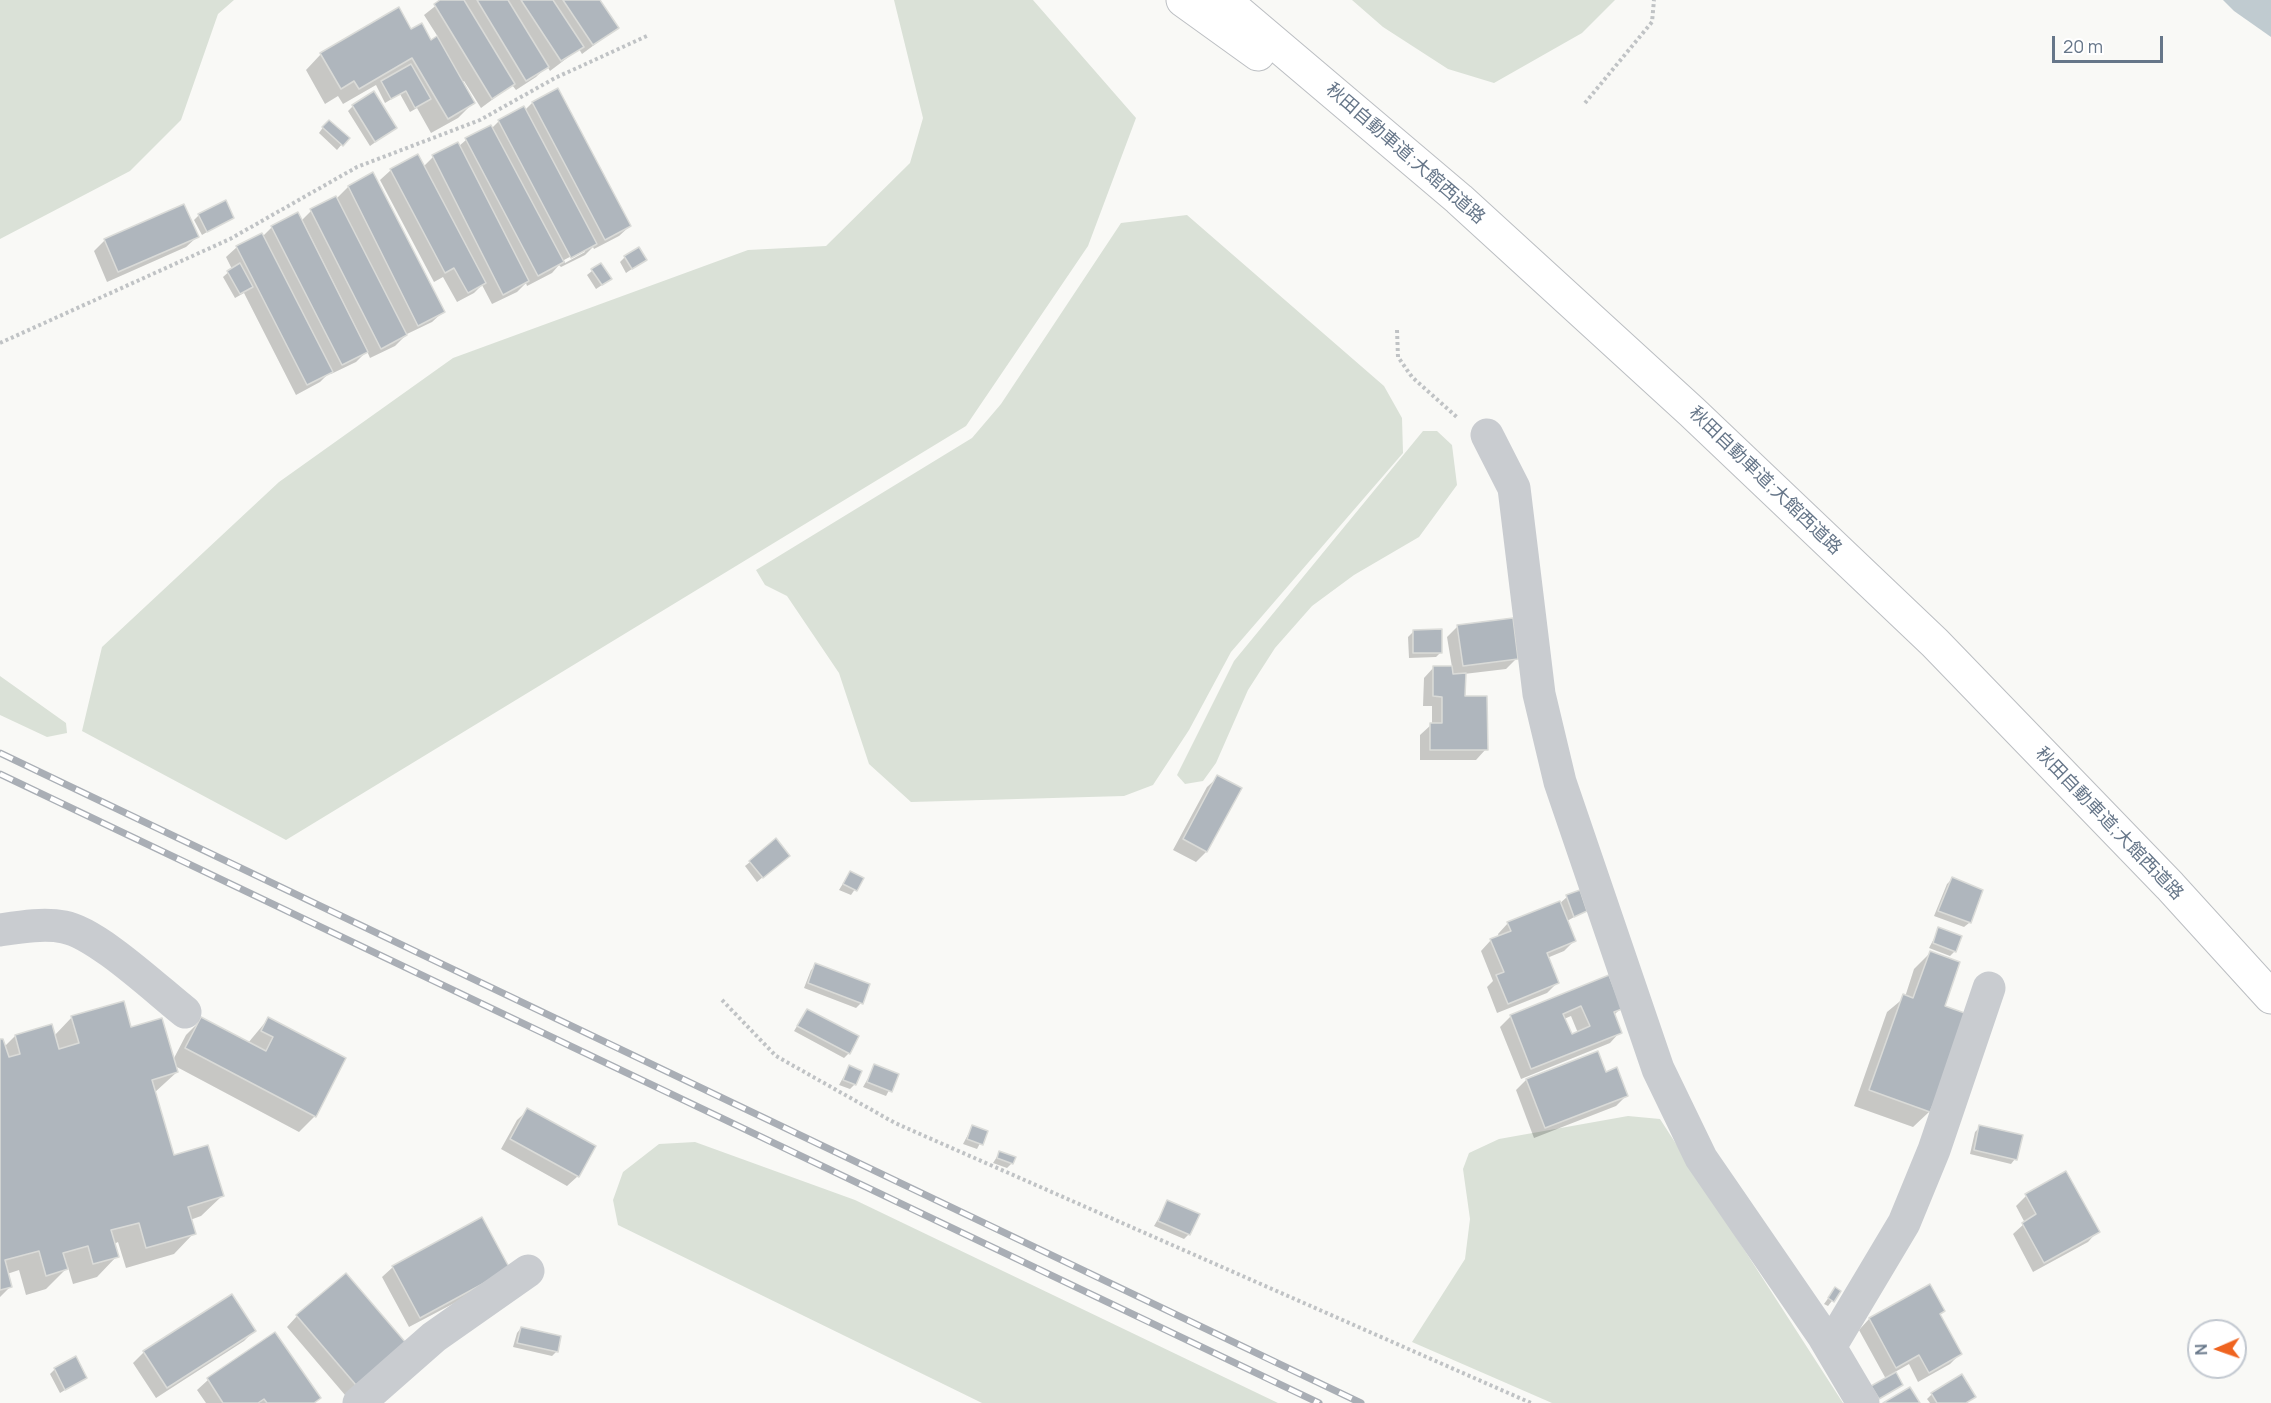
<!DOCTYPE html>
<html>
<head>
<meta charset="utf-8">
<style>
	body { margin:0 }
	#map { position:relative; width:2271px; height:1403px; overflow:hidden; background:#f9f9f6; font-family:Manrope,sans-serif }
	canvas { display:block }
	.north { position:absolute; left:2187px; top:1319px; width:60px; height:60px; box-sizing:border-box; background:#fff; border:2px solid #c2c8d0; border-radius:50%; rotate:268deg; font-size:16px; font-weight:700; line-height:24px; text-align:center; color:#667689 }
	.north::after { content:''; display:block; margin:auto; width:21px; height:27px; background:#ef6420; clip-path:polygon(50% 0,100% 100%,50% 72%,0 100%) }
	.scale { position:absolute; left:2052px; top:36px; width:111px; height:27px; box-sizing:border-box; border:3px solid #667689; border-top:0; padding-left:8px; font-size:18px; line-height:21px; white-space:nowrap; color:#667689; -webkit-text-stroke:4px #fff; paint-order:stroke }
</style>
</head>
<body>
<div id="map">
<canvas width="2271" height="1403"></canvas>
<div class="north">N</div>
<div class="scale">20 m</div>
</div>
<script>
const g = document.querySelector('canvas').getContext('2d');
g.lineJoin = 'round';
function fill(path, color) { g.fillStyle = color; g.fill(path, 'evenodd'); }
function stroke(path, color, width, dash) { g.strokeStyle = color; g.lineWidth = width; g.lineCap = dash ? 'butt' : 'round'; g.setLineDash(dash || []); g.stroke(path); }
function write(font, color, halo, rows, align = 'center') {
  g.font = font + ' Manrope,"Noto Sans JP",sans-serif'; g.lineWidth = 6; g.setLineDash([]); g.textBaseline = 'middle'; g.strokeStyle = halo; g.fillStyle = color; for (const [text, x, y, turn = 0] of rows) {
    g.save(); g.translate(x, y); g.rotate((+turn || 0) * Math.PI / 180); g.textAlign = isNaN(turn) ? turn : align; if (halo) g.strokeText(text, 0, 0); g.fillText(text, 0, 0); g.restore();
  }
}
const green = new Path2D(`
	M0 0H234L218 14 181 120 130 171 0 239Z
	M894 0H1033L1136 118 1088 246 966 426 286 840 82 731 102 647 279 482 453 358 748 250 826 246 910 163 923 118Z
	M1352 0H1615L1582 33 1494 83 1448 69 1383 27Z
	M1187 215 1384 386 1402 418 1403 453 1231 652 1189 730 1153 785 1124 796 911 802 869 764 839 673 787 596 765 585 756 570 972 438 1001 404 1121 223Z
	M1423 431H1437L1452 445 1457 485 1419 537 1354 575 1312 606 1275 648 1248 690 1216 763 1203 781 1185 784 1177 775 1234 661Z
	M0 676 66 723 67 733 47 737 0 715Z
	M1628 1116 1660 1119 1843 1403H1552L1412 1342 1465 1259 1470 1219 1463 1169 1469 1153 1499 1139Z
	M695 1142 855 1200 1278 1403H982L618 1225 613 1200 623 1172 659 1144Z`);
const water = new Path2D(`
	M2223 0H2271V37L2234 11Z`);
const shadow = new Path2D(`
	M443 0H599L617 28 582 54 579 49 550 71 547 66 536 77 516 90 512 85 481 108 464 81 462 82 473 103 458 118 431 133 417 108 410 112 400 94 385 103 376 85 343 104 338 96 325 104 306 70 321 54 411 31 431 42 438 37 424 15Z
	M557 90 630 226 619 236 594 249 593 247 585 255 561 267 559 265 552 273 527 286 526 283 517 292 492 304 482 285 474 293 457 302 443 277 434 282 380 180 391 170 423 167 433 157 459 146 466 140 490 127 491 129 499 121 523 108 524 111 532 103ZM585 249V252L565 263 564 260Z
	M353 106 395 128 370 146 348 111Z
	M324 126 347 138 337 150 319 133Z
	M373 174 443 312 432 322 407 334 395 346 370 358 367 351 356 362 331 374 330 372 320 382 296 395 244 293 235 298 223 277 232 269 226 257 237 247 262 237 272 227 301 221 311 211 336 199 348 187Z
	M199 215 232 217 202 235 194 220Z
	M197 237 186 247 107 282 94 251 105 240Z
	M625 257 645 260 626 273 620 262Z
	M592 271 605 283 596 289 587 275Z
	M1458 626 1517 658 1506 669 1464 674V698L1486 749 1476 760H1420V735L1432 724V706H1423L1424 678 1434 667H1452L1447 637Z
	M1413 632 1441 652 1436 657 1409 658 1408 637Z
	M1218 777 1240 789 1206 852 1196 862 1173 850 1207 787Z
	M783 860 757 882 745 866 750 862Z
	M850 872 862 879 851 895 839 890Z
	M1952 879 1982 890 1969 923 1964 927 1934 916 1947 884Z
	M1567 897 1585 911 1567 921 1574 941 1564 951 1547 958 1557 983 1547 993 1497 1013 1487 987 1493 981 1481 951 1491 940 1499 937 1498 934 1508 923 1559 904Z
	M1939 929 1955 951 1950 956 1929 948Z
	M1930 953 1943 1007 1944 1070 1929 1112 1913 1127 1854 1106 1887 1012 1905 997 1914 969Z
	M816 965 861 1003 856 1008 804 988 811 970Z
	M1608 977 1621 1008 1614 1015 1620 1032 1610 1043 1521 1079 1500 1027 1511 1016ZM1571 1016 1578 1033 1571 1036 1564 1019Z
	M807 1010 849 1053 844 1058 794 1031Z
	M72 1017 130 1029 173 1060 186 1035 202 1019 248 1043 268 1019 344 1059 315 1116 299 1132 175 1066 177 1072 154 1093 173 1157 222 1196 201 1216 190 1220 194 1233 174 1254 126 1268 118 1242 114 1244 117 1256 97 1277 73 1284 68 1267 46 1289 26 1295 19 1270 7 1274 10 1287 0 1297V1041L4 1047 15 1036H54Z
	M875 1066 897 1075 886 1096 863 1087Z
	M849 1067 855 1084 850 1089 839 1085Z
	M1526 1080 1626 1096 1616 1106 1534 1138 1516 1090Z
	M528 1110 578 1176 567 1186 501 1149 517 1120Z
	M972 1127 986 1132 977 1149 963 1144Z
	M1980 1127 2015 1159 2011 1164 1970 1154 1975 1132Z
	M1000 1152 1012 1163 1007 1168 993 1163Z
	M2026 1196 2098 1231 2088 1242 2033 1272 2013 1234 2025 1223 2016 1206Z
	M1168 1202 1189 1234 1184 1239 1154 1226Z
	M393 1267 498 1280 409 1327 382 1277Z
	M1930 1286 1944 1311 1939 1315 1960 1354 1950 1364 1918 1382 1909 1364 1895 1372 1901 1385 1873 1403 1886 1379 1859 1330 1869 1319Z
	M1835 1289 1839 1292 1828 1306 1824 1304Z
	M231 1296 254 1331 244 1341 156 1398 133 1363 144 1352Z
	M297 1316 393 1353 345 1395 287 1327Z
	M521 1328 557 1351 552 1356 513 1347 517 1333Z
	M274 1334 314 1403H206L197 1390 208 1380Z
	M55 1369 85 1378 60 1393 50 1374Z
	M1932 1394 1974 1397 1967 1403H1930L1927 1399Z`);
const building = new Path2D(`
	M440 0H464L515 84 492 99 434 4Z
	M477 0H508L549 67 526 81Z
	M521 0H553L584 47 561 61Z
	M563 0H600L619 28 593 45Z
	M399 7 411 29 422 23 431 40 437 36 475 103 448 119 412 58 359 89 354 81 341 89 320 53Z
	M411 64 431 99 415 108 406 91 391 99 381 81Z
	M558 88 631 226 605 240 532 102Z
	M374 91 397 128 375 142 352 105Z
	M524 106 597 244 571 258 498 120Z
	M329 120 350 138 343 146 322 127Z
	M491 125 564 262 538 276 465 138Z
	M458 142 529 281 503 295 432 155Z
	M418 154 486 283 468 293 454 268 445 273 390 169Z
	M373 172 445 312 418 326 348 186Z
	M336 196 407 335 381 349 310 209Z
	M226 200 234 218 207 232 198 214Z
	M184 204 199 237 118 272 104 239Z
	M298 212 368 352 342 365 271 226Z
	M262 233 333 372 307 385 236 246Z
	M639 247 647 260 632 269 624 256Z
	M240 263 253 287 240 294 227 271Z
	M601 263 612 279 602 285 591 269Z
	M1513 618 1518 659 1463 666 1457 625Z
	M1442 629V653H1413V630Z
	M1433 666H1452L1453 674 1466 673 1465 696H1487L1488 750H1430V723H1442V697L1433 696Z
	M1217 775 1242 788 1207 852 1183 839Z
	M776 838 790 856 763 878 749 861Z
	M850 871 864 878 857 891 843 884Z
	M1952 877 1983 890 1971 923 1938 911Z
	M1580 890 1587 911 1574 917 1566 895Z
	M1560 901 1576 941 1547 953 1559 983 1508 1004 1496 975 1504 972 1490 939 1511 931 1507 922Z
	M1938 927 1962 936 1956 952 1933 943Z
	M1930 951 1960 962 1945 1006 1973 1016 1930 1112 1869 1090 1903 994 1913 998Z
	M815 963 870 984 863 1004 808 983Z
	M1609 975 1622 1009 1614 1012 1622 1033 1531 1069 1510 1015ZM1581 1006 1590 1026 1572 1034 1563 1014Z
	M124 1001 131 1027 162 1018 178 1072 152 1080 174 1155 208 1145 224 1196 188 1207 196 1234 146 1248 139 1223 111 1230 119 1257 93 1264 88 1246 63 1253 68 1269 46 1276 39 1251 5 1260 12 1287 0 1290V1039H3L9 1057 20 1054 15 1035 52 1024 59 1049 79 1043 71 1016Z
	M807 1009 859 1036 850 1054 797 1026Z
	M201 1017 266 1051 273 1037 261 1031 268 1017 346 1058 316 1117 185 1048Z
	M1598 1051 1606 1072 1617 1067 1628 1096 1545 1128 1526 1079Z
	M874 1064 899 1074 892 1092 867 1082Z
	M849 1065 862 1071 856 1085 843 1080Z
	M527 1108 596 1146 579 1177 510 1139Z
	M972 1125 988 1131 983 1145 967 1139Z
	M1979 1125 2023 1135 2017 1160 1974 1150Z
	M999 1151 1016 1157 1013 1164 997 1158Z
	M2066 1171 2100 1232 2044 1263 2022 1223 2036 1214 2025 1194Z
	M1167 1200 1200 1214 1190 1235 1158 1221Z
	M482 1217 510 1269 420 1318 392 1266Z
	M346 1273 406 1343 356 1385 296 1315Z
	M1930 1284 1945 1311 1940 1314 1962 1354 1929 1373 1919 1355 1896 1368 1869 1318Z
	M1835 1287 1841 1291 1834 1302 1828 1298Z
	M232 1294 256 1331 167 1388 143 1351Z
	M521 1327 561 1336 558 1352 517 1343Z
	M275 1332 321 1398 314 1403H267L264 1399 258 1403H223L207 1378Z
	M76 1356 87 1378 65 1390 54 1368Z
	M1896 1372 1903 1385 1879 1399 1871 1386Z
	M1962 1374 1976 1397 1966 1403H1937L1931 1393Z
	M1910 1387 1920 1403H1883Z`);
const path = new Path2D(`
	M1585 103 1652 22 1654 0
	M1397 330 1398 357 1412 377 1458 418
	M0 343 230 239 357 167 480 120 555 78 649 35
	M722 1000 776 1056 895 1123 1531 1403`);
const street = new Path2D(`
	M1487 435 1514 488 1539 694 1560 782 1658 1069 1701 1158 1824 1337 1863 1403
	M0 930C20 927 44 923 64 927 97 933 157 990 185 1012
	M1830 1347 1904 1223 1934 1150 1989 988
	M359 1403 434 1337 528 1271`);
const highway = new Path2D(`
	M1183 0 1258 54
	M1224 0 1459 199 1692 412 1935 643 2170 886 2271 997`);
const rail = new Path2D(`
	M0 753 1361 1403
	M0 774 1319 1403`);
const streetNames = [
	["秋田自動車道;大館西道路",1405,154,41],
	["秋田自動車道;大館西道路",1765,481,44],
	["秋田自動車道;大館西道路",2109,824,46]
];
fill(green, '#dae1d7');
fill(water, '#c0cbd0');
fill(shadow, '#0003');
fill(building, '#afb6bd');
stroke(building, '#dadbd8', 1.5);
stroke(highway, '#bbbec2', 35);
stroke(path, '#c0c3c5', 4, [3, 3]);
stroke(street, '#c9ccd0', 33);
stroke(highway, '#fff', 33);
stroke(rail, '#a9aeb5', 7);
stroke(rail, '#fff', 4.5, [14]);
write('18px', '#667689', '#fff', streetNames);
</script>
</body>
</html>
